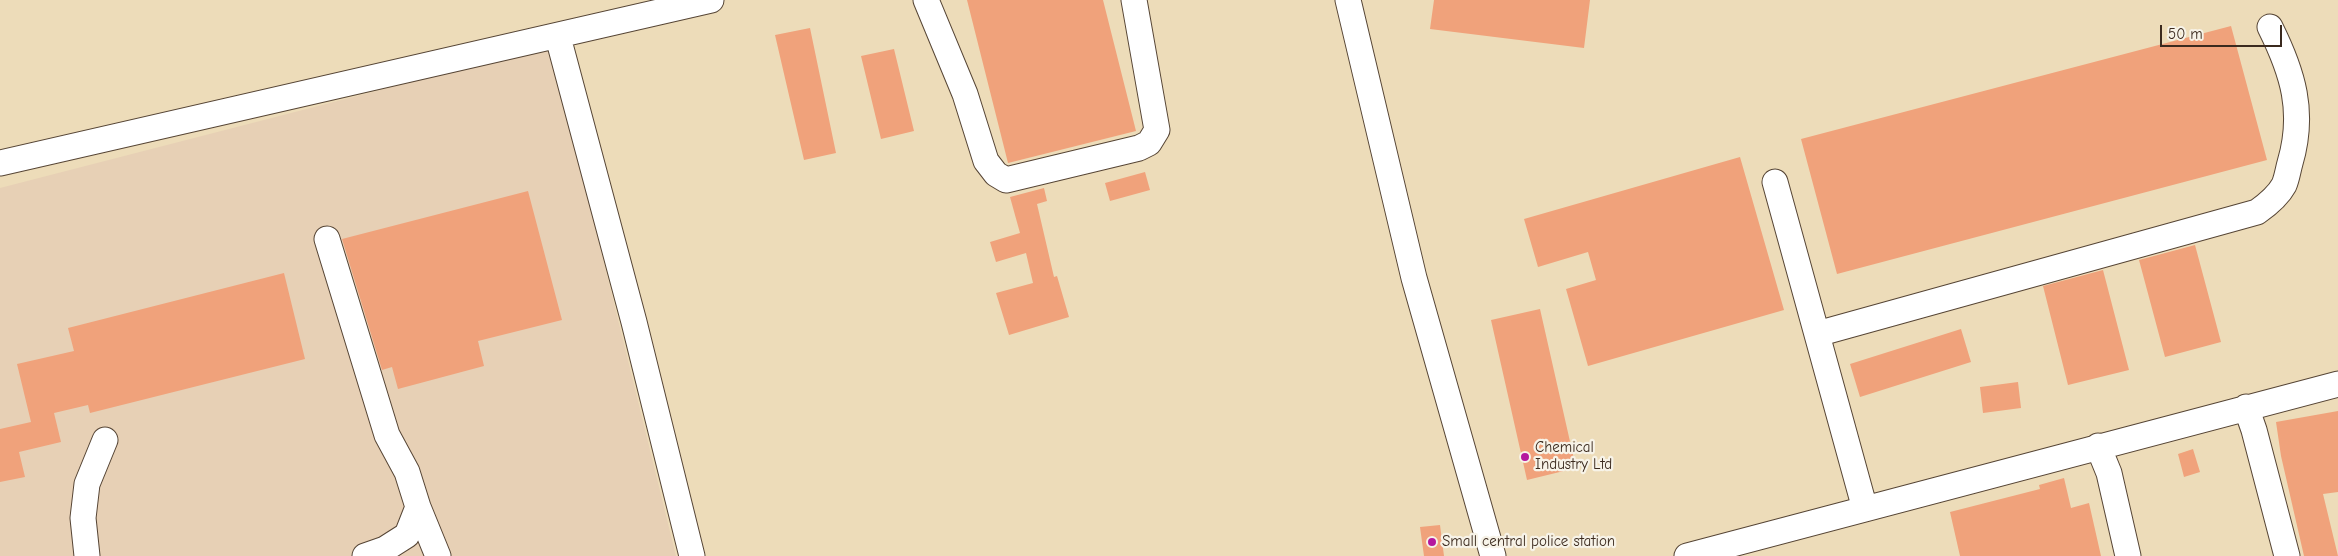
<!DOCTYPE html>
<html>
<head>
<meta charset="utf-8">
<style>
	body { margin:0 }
	#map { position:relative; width:2338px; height:556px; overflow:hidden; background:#eddcb9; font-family:"Comic Neue",sans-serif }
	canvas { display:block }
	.scale { position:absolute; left:2160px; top:25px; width:122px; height:22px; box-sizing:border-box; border:2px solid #3b2a1e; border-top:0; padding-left:6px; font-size:15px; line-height:18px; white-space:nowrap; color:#3b2a1e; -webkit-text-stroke:4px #f7f3e8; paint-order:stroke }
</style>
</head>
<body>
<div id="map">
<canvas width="2338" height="556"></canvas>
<div class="scale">50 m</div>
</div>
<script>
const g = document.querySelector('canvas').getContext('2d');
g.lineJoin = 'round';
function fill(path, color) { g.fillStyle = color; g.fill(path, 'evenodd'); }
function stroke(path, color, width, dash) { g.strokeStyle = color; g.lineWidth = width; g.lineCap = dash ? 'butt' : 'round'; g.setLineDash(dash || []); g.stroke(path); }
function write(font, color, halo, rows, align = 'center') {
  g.font = font + ' "Comic Neue",sans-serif'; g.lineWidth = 4.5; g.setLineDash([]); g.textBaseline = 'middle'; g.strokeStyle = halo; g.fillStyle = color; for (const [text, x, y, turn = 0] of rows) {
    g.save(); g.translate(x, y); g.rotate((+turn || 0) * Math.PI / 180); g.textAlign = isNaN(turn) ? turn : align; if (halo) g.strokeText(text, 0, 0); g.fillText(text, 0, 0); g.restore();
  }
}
const built = new Path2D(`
	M551 46 676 556H0V188Z`);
const building = new Path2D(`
	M967 0H1103L1136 131 1008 163Z
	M1434 0H1590L1584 48 1430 29Z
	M2231 26 2267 160 1837 274 1801 139Z
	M810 28 836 153 804 160 775 35Z
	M894 49 914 131 881 139 861 56Z
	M1740 157 1784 310 1588 366 1566 289 1596 280 1588 252 1538 267 1524 219Z
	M1145 172 1150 190 1110 201 1105 183Z
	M1044 188 1047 201 1037 204 1054 277 1057 276 1069 317 1009 335 996 293 1033 283 1026 253 996 262 990 242 1020 233 1010 197Z
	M528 191 562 320 478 341 484 366 398 389 392 367 382 370 342 239Z
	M2195 245 2221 342 2165 357 2139 260Z
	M2103 270 2129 370 2068 385 2043 286Z
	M284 273 305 359 90 413 88 405 54 413 61 442 19 452 25 477 0 482V429L31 422 17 364 74 351 68 328Z
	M1540 309 1576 468 1527 480 1491 320Z
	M1961 329 1971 362 1860 397 1850 364Z
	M2018 382 2021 408 1983 413 1980 387Z
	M2338 411V492L2323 494 2338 556H2304L2281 456 2276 422Z
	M2193 449 2200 472 2184 477 2178 454Z
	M2064 478 2071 508 2089 503 2101 556H1960L1950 512 2040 489 2039 485Z
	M1440 525 1444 556H1424L1420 527Z`);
const minor = new Path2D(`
	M926 0 965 94 986 161 996 174 1006 180 1139 148 1149 143 1157 130 1134 0
	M1348 0 1414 278 1493 556
	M558 37 634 322 692 556
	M0 163 711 0
	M1775 182 1865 509
	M327 239 387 435 407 472 418 507 407 535 385 549 365 556
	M1817 334 2257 212C2267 205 2278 196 2284 185 2287 178 2288 170 2290 163 2305 112 2293 73 2270 27
	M2246 407 2254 430 2287 556
	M2098 446 2109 473 2128 556
	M418 507 438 556
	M87 556 83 518 87 484 105 440
	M1687 556 2338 384`);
const markers = [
	[1525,457,5,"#b5179e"],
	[1432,542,5,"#b5179e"]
];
const poiNames = [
	["Chemical",1535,448],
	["Industry Ltd",1535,465],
	["Small central police station",1442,542]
];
fill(built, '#e7d0b5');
fill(building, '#f0a27b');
stroke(minor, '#564535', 27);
stroke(minor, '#fff', 25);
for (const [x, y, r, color] of markers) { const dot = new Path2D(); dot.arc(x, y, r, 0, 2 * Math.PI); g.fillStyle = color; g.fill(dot); stroke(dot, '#f7f3e8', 2); }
write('15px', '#3b2a1e', '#f7f3e8', poiNames, 'left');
</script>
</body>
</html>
